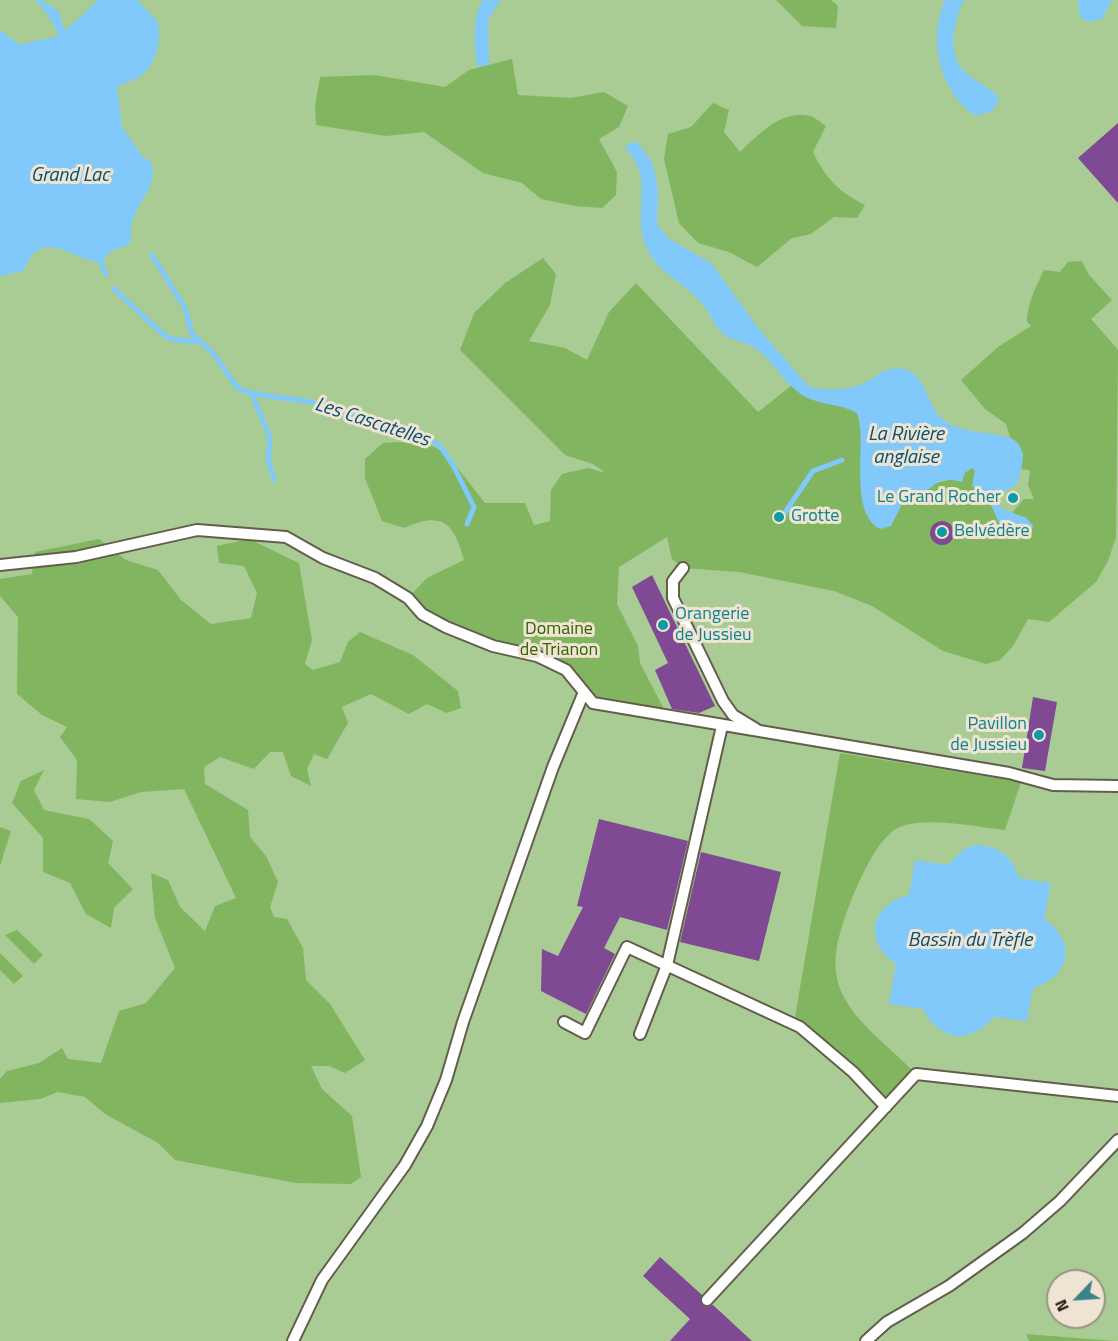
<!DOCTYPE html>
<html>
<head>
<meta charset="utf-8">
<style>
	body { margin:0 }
	#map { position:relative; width:1118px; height:1341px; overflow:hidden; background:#eee4d1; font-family:"Titillium Web",sans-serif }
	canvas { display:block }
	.north { position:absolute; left:1046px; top:1269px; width:60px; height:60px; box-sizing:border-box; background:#eee4d1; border:2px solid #9a9385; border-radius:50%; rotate:245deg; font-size:16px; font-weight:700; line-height:24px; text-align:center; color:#1d1912 }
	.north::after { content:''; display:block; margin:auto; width:21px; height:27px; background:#3a8288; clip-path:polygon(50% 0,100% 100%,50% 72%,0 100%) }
</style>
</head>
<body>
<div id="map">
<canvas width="1118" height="1341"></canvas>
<div class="north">N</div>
</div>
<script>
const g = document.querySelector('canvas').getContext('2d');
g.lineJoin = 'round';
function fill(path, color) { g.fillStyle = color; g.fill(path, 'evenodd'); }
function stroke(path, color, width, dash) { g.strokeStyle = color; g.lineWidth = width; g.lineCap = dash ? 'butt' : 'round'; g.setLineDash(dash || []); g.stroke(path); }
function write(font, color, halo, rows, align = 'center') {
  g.font = font + ' "Titillium Web",sans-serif'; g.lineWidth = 6; g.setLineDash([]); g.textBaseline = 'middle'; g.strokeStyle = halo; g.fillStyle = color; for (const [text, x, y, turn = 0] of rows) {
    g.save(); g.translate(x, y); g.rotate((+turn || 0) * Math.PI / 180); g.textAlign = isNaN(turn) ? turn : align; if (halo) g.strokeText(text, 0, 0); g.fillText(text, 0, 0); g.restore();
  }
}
const green = new Path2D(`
	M0 0H1118V1341H0ZM1058 1281H1094V1317H1058Z`);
const forest = new Path2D(`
	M776 0H831L838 6 836 28 802 26Z
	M512 59 518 95 571 98 604 92 628 106 619 127 599 139 617 172 616 195 602 208 575 206 541 199 522 183 483 173 424 132 386 136 316 125 315 106 320 77 375 75 445 87 469 70Z
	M713 103 729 110 724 132 740 152C758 135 782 109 810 116 815 117 821 123 826 126L813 152C826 179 839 192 865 205L857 218 834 217 811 234 792 238 757 267 729 252 698 243 679 223 664 159 668 134 691 127Z
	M543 258 556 274 550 305 529 341 565 348 587 360 609 312 636 283 758 412 792 385C814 406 833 400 857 413 866 435 858 459 862 482L902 503 905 498 919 495 932 484 953 479 973 468 975 471 977 492 989 500 1003 532 1026 518 1012 513 1024 499H1034L1028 485 1030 470 1021 469 1023 453 1018 443 1010 437 1006 424 985 409 961 380 998 347 1031 326 1027 322C1027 304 1036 286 1044 270L1060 272 1068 262 1082 261 1089 275 1112 300 1091 319 1118 350 1116 537 1108 561 1096 582 1049 622 1028 619 1013 646 1000 660 986 664 943 651 872 606 834 591 739 572 683 568 672 559 667 537 619 567 617 604 638 646 640 663 663 707 655 714 593 703 566 670 446 627 408 598 427 578 464 560C454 522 442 511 404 528L382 521 365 478V459L383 443 400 442 435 447 449 457 485 503H525L534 525 550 521 551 490 562 474 588 468 606 473 593 464 565 455 460 350 474 313 505 283Z
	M99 539 126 560 158 570 181 600 211 624 251 618 257 593 244 566 219 563 217 546 249 539 299 563 312 640 305 664 313 670 340 662 348 642 360 632 413 655 458 691 461 708 447 713 427 704 409 714 371 694 342 707 348 723 327 759 314 754 307 769 311 786 291 776 283 752H270L254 769 220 757 204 767 205 784 248 810 250 837 266 856 278 882 270 907 274 917 287 919 303 948 306 980 330 1004 365 1060 345 1073 329 1066H311L322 1089 352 1116 361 1177 351 1184 296 1183 175 1160 158 1143 105 1114 85 1097 58 1092 40 1099 0 1103V1079L7 1071 39 1063 62 1048 68 1059 101 1063 119 1011 146 1003 175 968 155 918 151 873 168 880 180 907 205 931 215 906 236 898 184 789 141 792 110 802 76 799 77 760 60 737 67 727 42 715 17 694 18 617 0 596V579L32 574 35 552Z
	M840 753 1021 782 1005 830C976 827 922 815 896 829 870 844 843 917 837 946 834 961 835 976 841 991 855 1023 890 1047 914 1072L886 1107 794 1023Z
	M44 770 34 790 44 810 89 819 113 841 108 863 133 889 114 908 111 928 86 914 70 883 43 872V838L12 803 21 781Z
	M0 827 11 831 0 866Z
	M17 930 43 955 34 964 5 935Z
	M0 953 23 976 14 984 0 970Z
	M1026 1334 1115 1341H1029Z`);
const water = new Path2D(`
	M35 0H41L58 10 65 31 98 0H137L158 22C161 42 158 64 139 77 132 82 124 82 117 87L122 127 143 157 151 162C159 187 139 199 133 220 130 226 132 236 130 244L111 251 101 263C70 258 40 226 24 271L0 276V30L20 45C34 40 46 40 59 35L46 12Z
	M483 0H501L488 20 489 65 477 66C475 43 471 21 483 0Z
	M945 0H964C954 20 946 54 965 72 976 82 989 86 999 98 995 112 988 114 974 115 940 91 927 39 945 0Z
	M1078 0H1112L1102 19 1088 22 1080 17Z
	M636 141 649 157 654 169 658 191 657 224 668 238 712 264 759 329 808 386C824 391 846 391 862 384 877 378 885 365 904 369 927 375 927 408 945 421 966 437 1007 429 1018 444 1027 455 1021 471 1017 483 1007 493 996 491 1000 508L1026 518 1033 525 1031 534 1018 540 1003 532 989 500 972 486 975 471 972 468 965 472 962 482C936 475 939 485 920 494 916 496 910 497 905 498L891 526 880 529C847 511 868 442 857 413 840 403 823 406 806 397 785 386 773 359 753 347 744 341 732 341 723 334 714 326 709 310 700 301 682 282 656 271 646 246 631 210 657 180 624 147Z
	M976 845C999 846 1012 856 1019 878L1051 883 1044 919C1077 941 1071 977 1033 988L1027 1021 994 1017C970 1045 940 1042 923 1009L889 1004 896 964C863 941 870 905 909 895L915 860 948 865 964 849Z`);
const stream = new Path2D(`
	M152 255 185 308 192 334 213 353 236 386 243 391 268 396 312 402 335 412 374 421 398 436 428 439 440 446 453 465 474 507 467 524
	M99 259 106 274
	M114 289 164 335 171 339 198 342
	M251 392 267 430 270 441 268 457 274 480
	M784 514 813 471 842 460`);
const building = new Path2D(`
	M1118 123V203L1078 158Z
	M930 533a12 12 0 1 1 24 0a12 12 0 1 1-24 0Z
	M652 575 715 706 699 713 672 709 655 670 668 663 632 587Z
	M1033 697 1057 702 1045 771 1022 768Z
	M599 819 688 841 667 930 620 917 604 948 615 954 586 1014 541 991 542 949 558 956 583 907 577 906Z
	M701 852 781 872 759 961 680 942Z
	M660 1257 702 1295V1305L706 1307 713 1305 752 1341H670L690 1319 643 1276Z`);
const lane = new Path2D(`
	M0 565 76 557 197 530 286 537 323 558 375 578 408 598 422 614 446 627 493 646 537 656 566 670 593 703 1009 773 1053 785 1118 786
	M683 568 673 581V598L723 701 733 715 756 729
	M564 1022 585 1033 627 947 800 1027 853 1072 886 1107
	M640 1034 667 965 722 726
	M707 1300 916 1074 1118 1096
	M293 1341 322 1280 405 1165 427 1126 446 1080 463 1022 553 767 584 692
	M866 1341 887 1322 949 1286 1023 1233 1060 1201 1118 1140`);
const markers = [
	[1013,498,6,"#0f9aa8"],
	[779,517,6,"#0f9aa8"],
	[942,532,6,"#0f9aa8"],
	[663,625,6,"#0f9aa8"],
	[1039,735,6,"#0f9aa8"]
];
const cultureNames = [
	["Le Grand Rocher",1001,498,"right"],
	["Grotte",791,517],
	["Belvédère",954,532],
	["Orangerie",675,615],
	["de Jussieu",675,636],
	["Pavillon",1027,725,"right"],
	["de Jussieu",1027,746,"right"]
];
const parkNames = [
	["Domaine",559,630],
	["de Trianon",559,651]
];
const waterNames = [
	["Grand Lac",70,176],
	["Les Cascatelles",372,423,18],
	["La Rivière",906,435],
	["anglaise",906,458],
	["Bassin du Trèfle",970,941]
];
fill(green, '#a8cc93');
fill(forest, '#82b560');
fill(water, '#81c8fb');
stroke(stream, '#81c8fb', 5);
fill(building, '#7f4994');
stroke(lane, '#655d4c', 14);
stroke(lane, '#fff', 10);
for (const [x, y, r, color] of markers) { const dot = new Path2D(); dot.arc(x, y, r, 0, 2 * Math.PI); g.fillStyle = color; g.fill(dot); stroke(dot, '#eee4d1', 2); }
write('18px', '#0d838f', '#eee4d1', cultureNames, 'left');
write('18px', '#346202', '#eee4d1', parkNames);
write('italic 20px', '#045079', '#eee4d1', waterNames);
</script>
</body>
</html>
